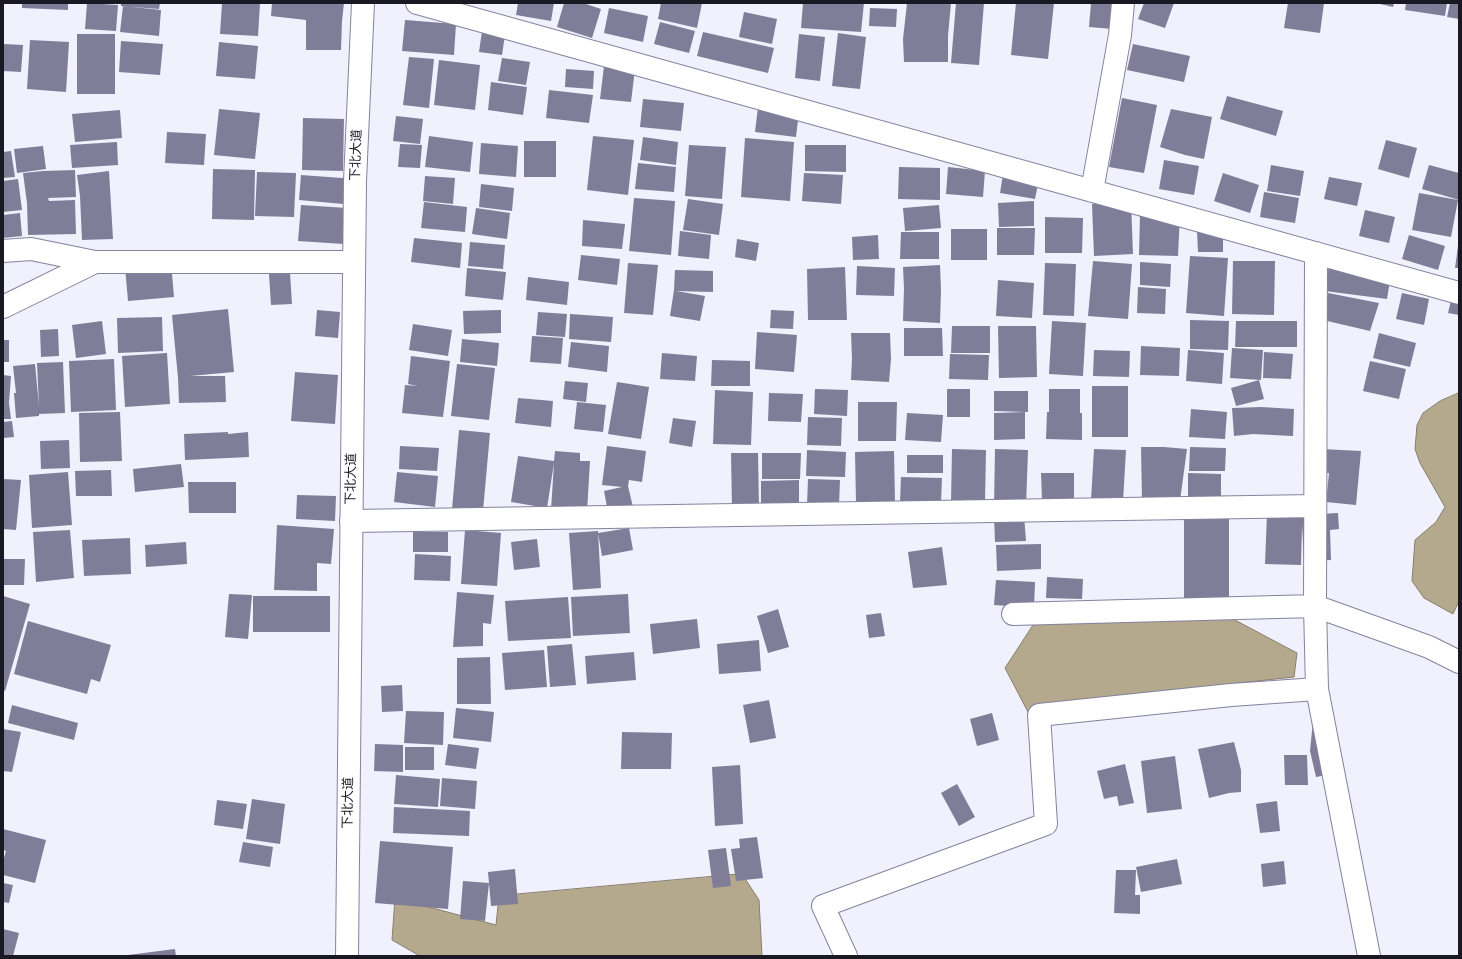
<!DOCTYPE html>
<html>
<head>
<meta charset="utf-8">
<style>
	body { margin:0 }
	#map { position:relative; width:1462px; height:959px; overflow:hidden; background:#f1f0fd; font-family:"Public Sans",sans-serif }
	canvas { display:block }
	.frame { position:absolute; inset:0; border:4px solid #191823; pointer-events:none }
</style>
</head>
<body>
<div id="map">
<canvas width="1462" height="959"></canvas>
<div class="frame"></div>
</div>
<script>
const g = document.querySelector('canvas').getContext('2d');
g.lineJoin = 'round';
function fill(path, color) { g.fillStyle = color; g.fill(path, 'evenodd'); }
function stroke(path, color, width, dash) { g.strokeStyle = color; g.lineWidth = width; g.lineCap = dash ? 'butt' : 'round'; g.setLineDash(dash || []); g.stroke(path); }
function write(font, color, halo, rows, align = 'center') {
  g.font = font + ' "Public Sans","Noto Sans SC",sans-serif'; g.lineWidth = 3; g.setLineDash([]); g.textBaseline = 'middle'; g.strokeStyle = halo; g.fillStyle = color; for (const [text, x, y, turn = 0] of rows) {
    g.save(); g.translate(x, y); g.rotate((+turn || 0) * Math.PI / 180); g.textAlign = isNaN(turn) ? turn : align; if (halo) g.strokeText(text, 0, 0); g.fillText(text, 0, 0); g.restore();
  }
}
const water = new Path2D(`
	M1459 393V601L1453 614 1424 598 1412 581 1415 540 1436 522 1445 507 1420 463 1415 449 1417 425 1423 413 1440 401Z
	M1233 619 1297 653 1294 677 1202 687 1028 712 1005 668 1033 625Z
	M742 874 759 900 762 956H420L392 940 395 898 496 925 499 896Z`);
const building = new Path2D(`
	M22 3H68V10L22 8Z
	M87 3 118 5 116 31 85 29Z
	M121 3H160L159 9 121 6Z
	M222 3H260L258 36 220 34Z
	M272 3H344L342 21 341 50H306V20L271 16Z
	M518 3H554L551 21 516 15Z
	M564 3H583L601 9 592 38 557 27Z
	M661 3H702L697 28 658 19Z
	M803 3H864L861 32 801 28Z
	M907 3H951L948 36V62H904L903 39Z
	M956 3H984L979 65 951 63Z
	M1016 3H1054L1048 59 1011 55Z
	M1091 3H1127L1125 30 1089 27Z
	M1144 3H1174L1165 28 1138 19Z
	M1288 3H1324L1320 33 1284 28Z
	M1376 3H1394L1393 7Z
	M1406 3H1447L1445 16 1405 10Z
	M1450 3H1459V19L1447 17Z
	M123 6 161 10 159 36 120 32Z
	M609 8 648 16 643 42 604 33Z
	M870 8 897 9 896 27 869 26Z
	M744 12 777 19 772 44 739 37Z
	M405 20 456 24 454 55 402 51Z
	M660 22 695 31 689 53 654 44Z
	M482 31 505 35 502 55 479 52Z
	M703 32 774 48 768 73 697 56Z
	M838 33 866 37 860 89 832 86Z
	M77 34H115V94H77Z
	M799 34 825 37 820 81 795 78Z
	M30 40 69 42 66 92 27 89Z
	M121 41 163 44 160 75 119 72Z
	M219 42 258 46 255 79 216 76Z
	M3 44 23 45 21 72 3 71Z
	M1133 44 1190 56 1184 82 1127 70Z
	M409 57 434 59 429 108 403 105Z
	M502 58 530 62 526 85 498 81Z
	M439 60 480 65 475 110 434 105Z
	M604 66 635 69 631 102 600 99Z
	M566 69 594 71 593 89 565 87Z
	M491 82 527 87 523 115 488 110Z
	M549 90 593 95 589 123 546 118Z
	M1227 96 1283 111 1276 136 1220 119Z
	M1122 98 1157 105 1144 173 1109 167Z
	M643 99 684 103 681 131 640 127Z
	M758 107 799 112 796 137 755 132Z
	M219 109 260 113 255 159 214 155Z
	M1171 109 1212 117 1204 159 1185 155 1160 147Z
	M120 110 122 138 75 142 72 114Z
	M396 116 423 119 420 144 393 141Z
	M303 118 344 119 343 171 302 170Z
	M167 132 206 134 204 165 165 163Z
	M429 136 473 142 470 172 425 167Z
	M593 136 634 140 628 195 587 190Z
	M643 137 678 142 676 165 640 160Z
	M745 138 794 142 790 201 741 197Z
	M1386 140 1417 148 1409 178 1378 169Z
	M524 141H556V177H524Z
	M117 142 118 165 72 168 70 145Z
	M481 143 518 146 516 177 479 174Z
	M400 144 422 145 420 168 398 167Z
	M689 145 726 147 722 199 685 196Z
	M805 145H846V172L805 171Z
	M43 146 46 169 17 173 14 149Z
	M11 151 15 177 3 178V152Z
	M1164 160 1199 166 1194 195 1159 189Z
	M638 163 676 167 674 192 635 189Z
	M1271 165 1304 171 1300 196 1267 191Z
	M1429 165 1459 173V200L1422 189Z
	M899 167 940 168V200L898 199Z
	M948 167 985 171 983 197 946 194Z
	M1004 168 1040 174 1035 199 1000 193Z
	M213 169 255 170 254 220 212 219Z
	M75 170 76 197 48 198 49 201 75 200 76 234 28 235 27 203 23 173 43 171Z
	M109 171 113 239 82 240 80 196 77 175Z
	M257 172 296 173 294 217 255 216Z
	M804 173 843 175 841 204 802 201Z
	M1223 173 1259 185 1250 213 1214 201Z
	M301 175 356 179 354 205 299 200Z
	M425 176 455 178 453 204 423 201Z
	M1329 177 1362 183 1357 206 1324 199Z
	M18 179 22 210 3 212V181Z
	M481 184 514 188 512 211 479 207Z
	M1264 192 1299 198 1295 223 1260 217Z
	M1419 193 1458 200 1451 237 1412 230Z
	M634 198 675 201 671 255 629 251Z
	M688 199 723 204 719 235 683 230Z
	M1034 201V226L999 227 998 203Z
	M424 202 467 207 465 232 421 228Z
	M1131 202 1133 254 1094 256 1092 204Z
	M301 205 347 208 344 244 298 241Z
	M939 205 941 228 905 231 903 208Z
	M476 208 510 213 507 239 472 234Z
	M1365 210 1395 217 1389 243 1359 236Z
	M20 213 22 236 3 238V215Z
	M1140 214 1180 215 1178 256 1139 255Z
	M1045 217 1083 218 1082 253H1045Z
	M583 220 625 224 622 249 582 246Z
	M997 228H1035L1034 255H997Z
	M951 229H987V260H951Z
	M680 231 711 235 709 259 678 256Z
	M1197 231H1223V252H1198Z
	M901 232H939V259H900Z
	M878 235 879 259 853 260 852 237Z
	M1409 235 1445 246 1438 270 1402 259Z
	M414 238 462 243 460 268 411 262Z
	M737 239 759 243 756 261 735 257Z
	M470 242 505 245 503 269 468 266Z
	M1458 246H1459V268H1455Z
	M170 251 174 297 128 301 124 255Z
	M581 255 620 259 617 285 578 280Z
	M1190 256 1228 258 1224 316 1186 313Z
	M1093 261 1132 264 1128 319 1088 316Z
	M1233 261H1275L1274 315 1232 314Z
	M1140 262 1171 264 1170 287 1140 285Z
	M628 263 658 265 653 315 624 313Z
	M1045 263 1076 264 1074 316 1043 315Z
	M940 265 941 290 940 323 903 321 904 288 903 267Z
	M1329 265 1391 274 1387 299 1325 291Z
	M857 266 895 268 894 296 856 295Z
	M845 267 847 320H808L807 269Z
	M467 268 506 272 503 300 465 296Z
	M675 270 713 271V292L676 291 705 296 700 321 670 316 674 290Z
	M290 273 292 304 271 305 269 274Z
	M528 277 569 282 567 305 526 300Z
	M998 280 1034 283 1032 318 996 316Z
	M1138 287 1166 289 1165 314 1137 313Z
	M1454 288 1459 289V315L1448 313Z
	M1328 293 1379 303 1370 331 1323 320Z
	M1402 293 1429 299 1424 325 1396 319Z
	M228 309 234 372 190 376H225L226 402 179 403 178 378 172 315Z
	M317 310 340 312 338 338 315 336Z
	M501 310V333L464 334 463 311Z
	M771 310 794 311 793 329 770 328Z
	M538 312 567 314 565 337 536 335Z
	M570 314 613 317 611 342 569 339Z
	M162 317 163 351 118 353 117 318Z
	M1190 320 1229 321 1228 350 1190 349Z
	M102 321 106 354 76 358 72 325Z
	M1052 321 1086 323 1083 376 1049 374Z
	M1236 321H1297V347H1235Z
	M413 324 452 330 448 356 409 350Z
	M952 326H990V353H951Z
	M998 326H1036L1037 377 999 378Z
	M904 328H942L943 356H904Z
	M58 329 59 356 41 357 40 330Z
	M757 332 797 335 794 372 755 369Z
	M851 333H890L891 359 889 382 851 380 852 358Z
	M1379 333 1416 343 1410 367 1373 358Z
	M532 336 563 338 561 364 530 362Z
	M462 339 499 343 497 366 460 362Z
	M3 340H9V362H3Z
	M571 342 609 346 607 372 568 367Z
	M1141 346 1180 348 1179 376 1140 375Z
	M1232 348 1263 350 1261 380 1230 378Z
	M1094 350 1130 351 1129 377 1093 376Z
	M1188 350 1224 353 1222 384 1186 381Z
	M1264 352 1293 354 1291 379 1263 378Z
	M167 353 170 404 125 407 122 356Z
	M662 353 697 356 695 381 660 379Z
	M950 354 989 355 988 380 949 379Z
	M411 356 450 361 443 417 402 413 405 385 418 386 408 384Z
	M114 359 116 410 71 412 69 361Z
	M712 360 750 361V386H711Z
	M1370 361 1406 369 1399 399 1363 391Z
	M63 362 65 413 39 414V416L16 418 14 393H16L13 366 35 364 39 406 37 363Z
	M457 364 495 368 489 420 451 416Z
	M295 372 338 375 335 424 291 421Z
	M3 375 11 376 9 403 11 419H3Z
	M1259 380 1264 399 1236 406 1231 388Z
	M565 381 588 383 586 402 563 399Z
	M617 382 649 387 641 439 608 434Z
	M1092 386H1128V437H1092Z
	M815 389 848 390 847 416 814 414Z
	M947 389H970V417H947Z
	M1049 389H1080V413H1082V440L1046 439 1047 412H1049Z
	M715 390 753 392 751 445 713 444Z
	M994 391H1028V412L994 411Z
	M769 393 803 394 801 422 768 421Z
	M518 398 553 401 551 427 515 423Z
	M577 402 606 405 603 432 574 429Z
	M858 402H897L896 441H858Z
	M1261 407 1294 409 1293 436 1253 434 1234 436 1232 408Z
	M1191 409 1227 412 1225 439 1189 437Z
	M120 412 122 461 80 462 79 413Z
	M1025 412V439L994 440V413Z
	M907 413 943 415 941 442 905 440Z
	M808 417 842 418 841 446 807 445Z
	M673 418 696 421 692 447 669 443Z
	M12 421 14 437 3 438V422Z
	M459 430 490 433 483 511 452 509Z
	M228 432V434L248 432 249 457 185 460 184 434Z
	M69 440 70 468 41 469 40 441Z
	M400 446 439 448 437 471 399 469Z
	M607 446 646 451 642 482 629 480 628 486 633 507 608 512 604 491 622 487 602 485Z
	M1141 447H1164L1187 449 1180 501 1142 500Z
	M1190 447 1226 448 1225 471H1189Z
	M952 449 986 450 985 503 951 502Z
	M995 449 1028 450 1026 507 994 506Z
	M1094 449 1126 450 1123 502 1091 500Z
	M1322 449 1361 451 1356 505 1326 502 1329 473H1321Z
	M807 450 846 452 845 477 806 476Z
	M555 451 580 453V461H590L587 512 551 510 554 463 547 508 511 502 518 456 554 461Z
	M894 451 895 503H856L855 452Z
	M731 453H758L759 509H732Z
	M762 453H801L800 479H762Z
	M907 455H943V473H907Z
	M181 464 184 487 135 492 133 469Z
	M111 470 112 496H76L75 471Z
	M68 472 72 525 32 528 29 475Z
	M397 472 438 476 435 507 394 502Z
	M1041 473H1074V500H1042Z
	M1188 473 1221 474V500L1188 499Z
	M901 477 942 478 941 503 900 502Z
	M3 479 21 480 16 530 3 529Z
	M808 479 840 480 839 505H807Z
	M799 480V503L761 504V481Z
	M188 482H236V513H189Z
	M297 495 336 496 335 521 296 519Z
	M1267 513 1302 515 1338 513 1339 529 1330 530 1331 560 1304 561 1302 525 1301 565 1265 564Z
	M1024 515 1026 541 995 542 994 516Z
	M1184 516H1229V600H1184Z
	M277 525 334 529 331 564 317 563V591L274 590Z
	M629 528 633 550 602 556 598 533Z
	M70 530 74 578 36 582 33 532Z
	M465 530 501 533 497 586 461 584Z
	M598 531 601 588 573 590 569 533Z
	M413 532H448V552H413Z
	M130 538 131 574 84 576 82 540Z
	M537 539 540 567 514 570 511 542Z
	M186 542 187 564 146 567 145 545Z
	M1041 544V569L997 571 996 545Z
	M942 547 947 585 913 588 908 552Z
	M415 554 451 556 450 581 414 580Z
	M4 559H25L24 585H4Z
	M1047 577 1083 579 1082 599 1046 598Z
	M996 580 1035 582 1034 608 994 605Z
	M457 592 494 595 491 624 483 623V646L453 647Z
	M229 594 252 595 248 639 225 637Z
	M628 594 630 633 573 636 571 597Z
	M3 596 30 604 5 691 3 690Z
	M253 596H330V632H253Z
	M568 597 571 638 508 641 505 601Z
	M778 609 789 647 768 653 757 616Z
	M881 613 885 636 869 638 866 615Z
	M697 619 700 648 653 654 650 624Z
	M28 621 111 645 100 682 91 679 87 694 14 674Z
	M759 640 761 671 719 674 717 644Z
	M572 644 576 685 550 687 547 646Z
	M544 650 547 687 505 690 502 653Z
	M634 652 636 680 587 684 585 656Z
	M490 657 491 704H457V658Z
	M402 685 403 711 382 712 381 686Z
	M769 700 776 738 750 743 743 705Z
	M12 705 78 723 74 740 8 723Z
	M456 708 494 712 491 742 453 738Z
	M406 711 444 712 443 745 404 743Z
	M992 713 999 740 977 746 970 719Z
	M1313 721 1337 773 1316 777 1310 751Z
	M3 729 21 732 12 772 3 771Z
	M622 732 672 733 671 769H621Z
	M1234 742 1241 770V792L1229 793 1209 798 1198 749Z
	M375 744 403 745V772L374 771Z
	M448 744 479 748 476 769 445 765Z
	M405 747H434V770H405Z
	M1284 755H1307L1308 785H1285Z
	M1175 756 1182 809 1147 813 1141 761Z
	M1125 764 1134 803 1119 806 1117 796 1104 799 1097 771Z
	M740 765 743 824 715 826 712 767Z
	M396 775 440 779 438 807 394 804Z
	M442 778 477 781 475 809 440 806Z
	M957 784 975 817 959 826 941 793Z
	M252 799 285 804 280 844 246 839Z
	M217 800 247 804 243 829 214 825Z
	M1277 801 1280 831 1260 833 1256 804Z
	M394 807 470 811 469 836 393 833Z
	M3 829 46 840 35 883 3 875V858H4L6 851 3 850Z
	M757 837 763 878 736 881 731 849 740 848 739 839Z
	M380 841 453 847 448 909 375 903Z
	M243 842 273 847 270 867 239 862Z
	M726 848 731 886 713 888 708 850Z
	M1177 859 1182 884 1141 892 1136 867Z
	M1284 861 1286 884 1263 887 1261 864Z
	M515 869 518 904 491 906 488 872Z
	M1116 870H1136L1135 895H1140V914L1114 913Z
	M463 881 489 883 485 921 460 919Z
	M3 883 13 885 9 903 3 902Z
	M3 929 19 933 13 956H3Z
	M175 949 176 956H128V955Z`);
const street = new Path2D(`
	M417 3 1459 293
	M1092 191 1120 35 1123 3
	M3 251 31 249 95 262
	M3 307 95 262H354
	M351 521 1315 506
	M1013 614 1315 606 1316 253
	M846 956 823 906 1046 824 1039 715 1231 695 1317 689
	M1369 956 1317 689 1315 606 1429 647 1459 662`);
const secondary = new Path2D(`
	M347 956 355 181 363 3`);
const streetNames = [
	["下北大道",356,155,-88],
	["下北大道",351,479,-89],
	["下北大道",348,803,-89]
];
fill(water, '#b5a98d');
stroke(water, '#867e6d', 1);
fill(building, '#807d98');
stroke(street, '#85829e', 24);
stroke(secondary, '#85829e', 24);
stroke(street, '#fff', 22);
stroke(secondary, '#fff', 22);
write('13px', '#191823', '#fff', streetNames);
</script>
</body>
</html>
